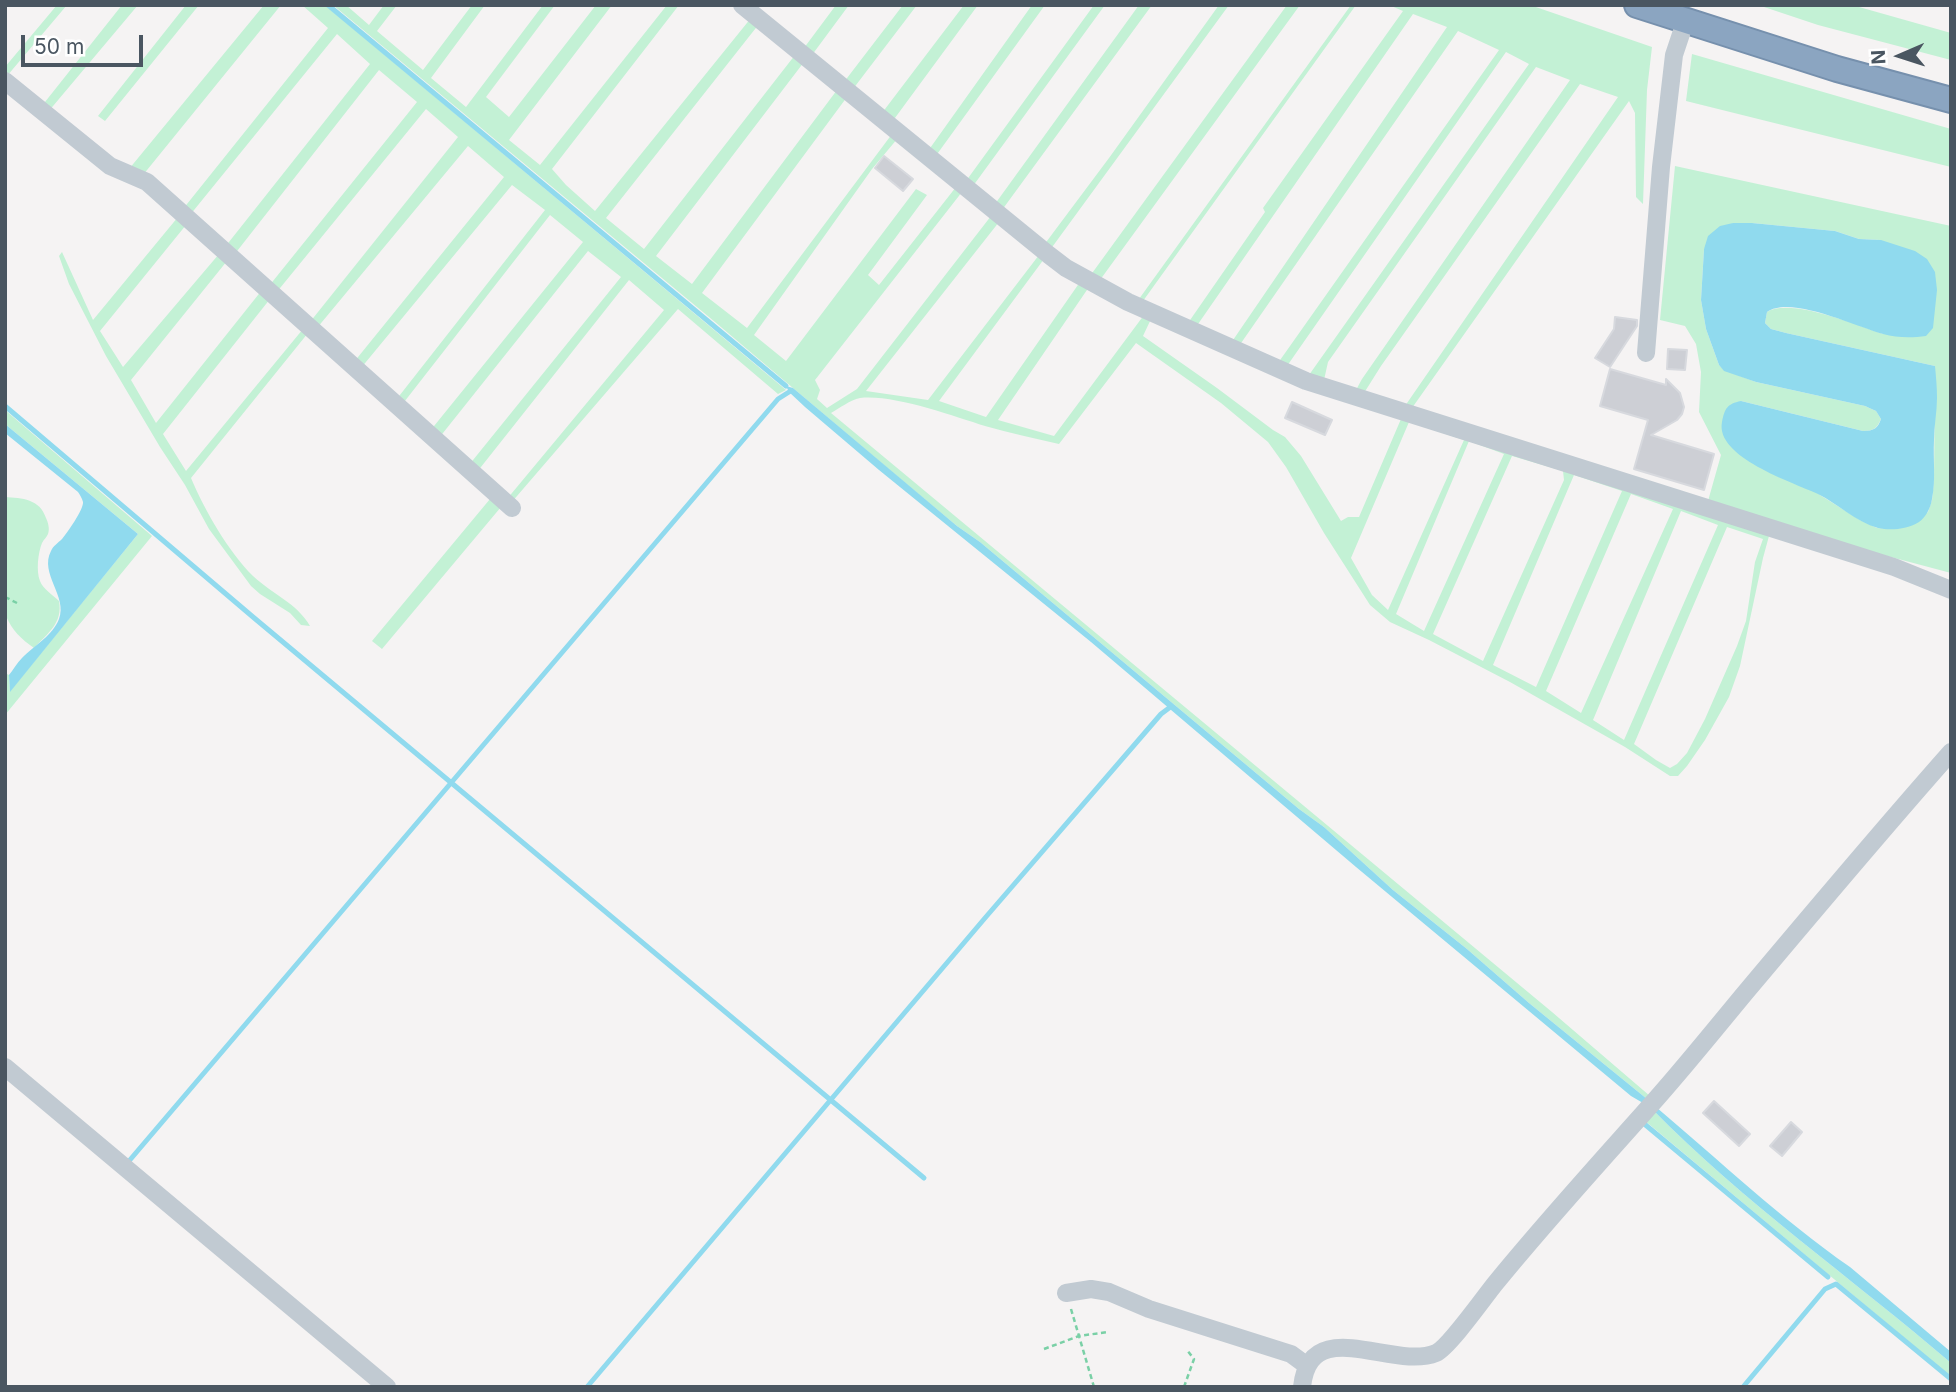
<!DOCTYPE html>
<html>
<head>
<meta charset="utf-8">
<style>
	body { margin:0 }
	#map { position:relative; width:1956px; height:1392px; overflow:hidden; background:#f5f3f3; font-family:Inter,sans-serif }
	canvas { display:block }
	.frame { position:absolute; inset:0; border:7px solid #4a5661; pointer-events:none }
	.north { position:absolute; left:1865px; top:21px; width:70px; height:70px; -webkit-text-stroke:5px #fff; paint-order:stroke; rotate:267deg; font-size:19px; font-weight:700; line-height:28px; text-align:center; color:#4a5661 }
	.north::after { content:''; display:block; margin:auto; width:24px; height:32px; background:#4a5661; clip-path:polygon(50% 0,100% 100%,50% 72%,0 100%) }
	.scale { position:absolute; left:21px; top:35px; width:122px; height:32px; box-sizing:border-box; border:4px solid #4a5661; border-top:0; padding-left:9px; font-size:21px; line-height:24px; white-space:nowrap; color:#4a5661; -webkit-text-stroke:5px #fff; paint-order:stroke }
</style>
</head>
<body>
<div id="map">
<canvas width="1956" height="1392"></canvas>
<div class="frame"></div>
<div class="north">N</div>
<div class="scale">50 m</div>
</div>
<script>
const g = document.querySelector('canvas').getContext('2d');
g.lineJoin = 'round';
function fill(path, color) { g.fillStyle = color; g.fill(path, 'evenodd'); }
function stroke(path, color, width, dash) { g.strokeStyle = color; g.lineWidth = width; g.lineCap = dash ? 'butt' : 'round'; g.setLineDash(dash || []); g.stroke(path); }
const green = new Path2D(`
	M57 5H67L7 76 5 75V67Z
	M122 5H138L48 112 41 107Z
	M186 5H199L105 121 98 116Z
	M264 5H281L143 175 129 169Z
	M302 5H325L786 390 778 394 678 309 511 503 507 499 664 310 629 280 477 472 469 465 621 277 588 251 439 438 430 431 583 242 550 215 401 406 396 400 545 210 512 185 361 368 354 362 504 177 468 146 317 328 310 322 458 137 426 109 276 293 269 286 417 102 379 70 234 255 225 247 370 64 337 34 190 215 183 209 328 28Z
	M333 5H346L369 25 384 5H397L377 31 423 70 472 5H485L431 78 466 107 543 5H555L486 97 509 117 596 5H612L509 140 540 165 667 5H679L552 169 566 185 595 211 751 18 759 24 606 218 644 249 795 55 804 62 656 256 692 284 837 90 847 97 702 293 747 328 892 134 898 138 872 169 754 335 786 361 916 189 927 195 868 275 879 285 956 187 962 192 815 380 820 390 817 399 827 408 857 389 991 216 999 222 866 391 928 400 1039 255 1044 259 939 401 986 417 1080 282 1089 287 998 420 1054 436 1144 315 1151 319 1143 336 1217 388 1273 430 1285 437 1301 456 1341 521 1348 517H1359L1401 419 1769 536 1763 558 1740 666 1729 697 1705 740 1687 766 1678 776H1670L1625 747 1510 682 1429 640 1390 622 1370 605 1324 533 1286 467 1268 442 1221 403 1136 343 1059 444C1034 438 1010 433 985 426 953 416 893 394 860 398 850 400 840 408 831 413L1552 1012 1650 1096 1647 1099 1529 1003 1467 949 1393 890 1324 827 1299 809 980 542 957 526 904 482 715 322ZM1409 422 1464 440 1388 610 1372 595 1351 558ZM1469 441 1504 454 1424 631 1396 614ZM1512 456 1563 471 1564 480 1483 661 1433 634ZM1574 475 1622 491 1536 687 1493 665ZM1631 494 1673 509 1581 713 1546 691ZM1681 511 1718 525 1624 740 1593 720ZM1727 527 1763 539 1755 562 1746 621 1737 646 1705 719 1687 753 1677 764 1670 768 1656 760 1634 744Z
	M836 5H849L812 55 804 48Z
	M903 5H917L853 89 844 82Z
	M964 5H978L892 122 882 113Z
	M1032 5H1045L935 157 928 151Z
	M1094 5H1105L973 186 966 181Z
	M1139 5H1152L1002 210 995 204Z
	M1219 5H1229L1050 250 1044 245 1109 158Z
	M1287 5H1300L1100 280 1090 276Z
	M1351 5H1356L1143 301 1139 299Z
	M1389 5H1530L1652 47 1647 90 1643 204 1636 197 1635 113 1629 101 1412 408 1405 406 1618 97 1580 84 1381 366 1364 393 1356 390 1362 379 1570 80 1536 67 1328 362 1324 380 1309 375 1529 64 1506 52 1287 366 1278 363 1499 50 1458 31 1239 346 1231 343 1447 27 1413 14 1196 327 1188 323 1265 212 1263 208 1403 11Z
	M1758 5H1852L1951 33V60L1818 25Z
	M1692 54 1951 129V167L1686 101Z
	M1675 166 1951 226V573L1857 548 1708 501 1721 455 1699 412 1701 372 1696 344 1685 326 1660 320ZM1733 223H1752L1835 231 1859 239 1881 240 1883 334C1858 325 1789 297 1767 312L1765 323 1771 329 1786 333 1935 366 1934 481 1932 500 1928 512 1898 529 1877 528 1860 520 1820 495 1741 401 1863 431C1874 431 1877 428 1881 419L1876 411 1865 406 1756 382 1724 370 1719 365 1706 329 1701 300 1704 249Z
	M178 217 186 225 100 331 123 367 219 254 227 261 131 380 156 423 262 290 270 299 163 434 186 471 303 329 308 333 191 478C205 511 228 551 253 576 272 594 297 603 310 626L301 625 290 613 260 594 251 586 209 529 185 485 160 447 106 356 69 284 59 256 62 252 93 320Z
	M5 410 152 536 5 715V673L9 675 10 691 138 534 5 424Z
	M5 497C22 498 40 499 46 518 48 522 50 529 48 534 47 537 44 539 42 543 38 553 36 571 40 581 43 589 53 595 59 601 63 623 48 633 34 648 21 639 12 630 6 616Z
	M490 499 501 507 382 649 372 641Z
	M1653 1110C1744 1203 1852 1278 1951 1363V1377L1644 1120Z`);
const water = new Path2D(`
	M1733 223H1752L1835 231 1859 239 1881 240 1915 251 1927 259 1935 272 1937 290 1933 328 1926 336C1912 338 1897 338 1883 334 1856 327 1791 295 1767 312L1765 323 1771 329 1786 333 1935 366C1936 377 1937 387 1937 398 1937 412 1934 426 1934 440 1933 460 1936 480 1932 499 1931 507 1926 517 1919 522 1908 529 1891 531 1878 528 1856 522 1838 504 1818 494 1792 482 1715 457 1722 422 1725 408 1727 404 1741 401L1863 431C1874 431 1878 428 1881 419L1876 411 1865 406 1756 382 1724 371 1719 365 1706 329 1701 300 1704 249 1708 236 1720 226Z
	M786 386 793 388 957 526 980 542 1299 809 1324 827 1393 890 1467 949 1529 1003 1647 1099 1643 1103 1631 1096 1356 867 1091 642 879 470 805 407 789 392Z
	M5 424 138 534 10 692 9 675C13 670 17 663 22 658 34 646 53 635 59 619 68 596 39 574 51 551 53 546 58 543 62 539 67 533 84 509 83 502 82 498 80 495 78 492L5 433Z
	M1656 1107C1720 1161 1781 1219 1850 1267L1951 1352V1363C1852 1278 1744 1203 1653 1110Z`);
const stream = new Path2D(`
	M328 5 786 386
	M5 406 253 617 924 1178
	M1642 1122 1828 1277
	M129 1161 778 399 789 392
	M587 1387 985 918 1161 714 1169 708
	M1743 1387 1825 1289 1836 1284 1951 1379`);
const building = new Path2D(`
	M884 156 913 179 903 191 875 168Z
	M1615 317 1637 320V326L1610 367 1595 358 1614 329Z
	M1668 349 1687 350 1685 370 1667 369Z
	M1610 369 1666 385V379L1680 393 1684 407 1682 414 1677 420 1651 435 1714 454 1704 490 1634 469 1648 420 1600 406Z
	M1292 402 1332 420 1325 435 1285 418Z
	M1714 1101 1750 1134 1739 1146 1703 1113Z
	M1791 1122 1802 1132 1782 1156 1770 1146Z`);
const path = new Path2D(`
	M5 597 17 603
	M1071 1309 1094 1387
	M1044 1349 1079 1336 1108 1332
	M1184 1387 1194 1359 1187 1350`);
const minor = new Path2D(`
	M742 5 1049 255 1066 268 1128 302 1306 381 1894 567 1951 590
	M5 81 110 166 147 182 512 508
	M1646 353 1661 167 1674 55 1685 22
	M5 1067 387 1387
	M1066 1293 1091 1289 1109 1292 1149 1309 1291 1354 1306 1365
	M1302 1387C1310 1312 1393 1371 1436 1353 1448 1348 1483 1299 1494 1285 1546 1221 1602 1160 1657 1098 1687 1064 1716 1028 1745 993 1813 912 1881 831 1951 752`);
const highway = new Path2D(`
	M1637 5 1837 69 1951 100`);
fill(green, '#c3f1d5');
fill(water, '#90daee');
stroke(stream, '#90daee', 5);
fill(building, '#cdcfd5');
stroke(building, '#d7d9de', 2);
stroke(highway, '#7690ad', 28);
stroke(path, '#7ad0a6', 2.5, [5, 3.5]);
stroke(minor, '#c1cad2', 18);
stroke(highway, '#8ba5c1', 24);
</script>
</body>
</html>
